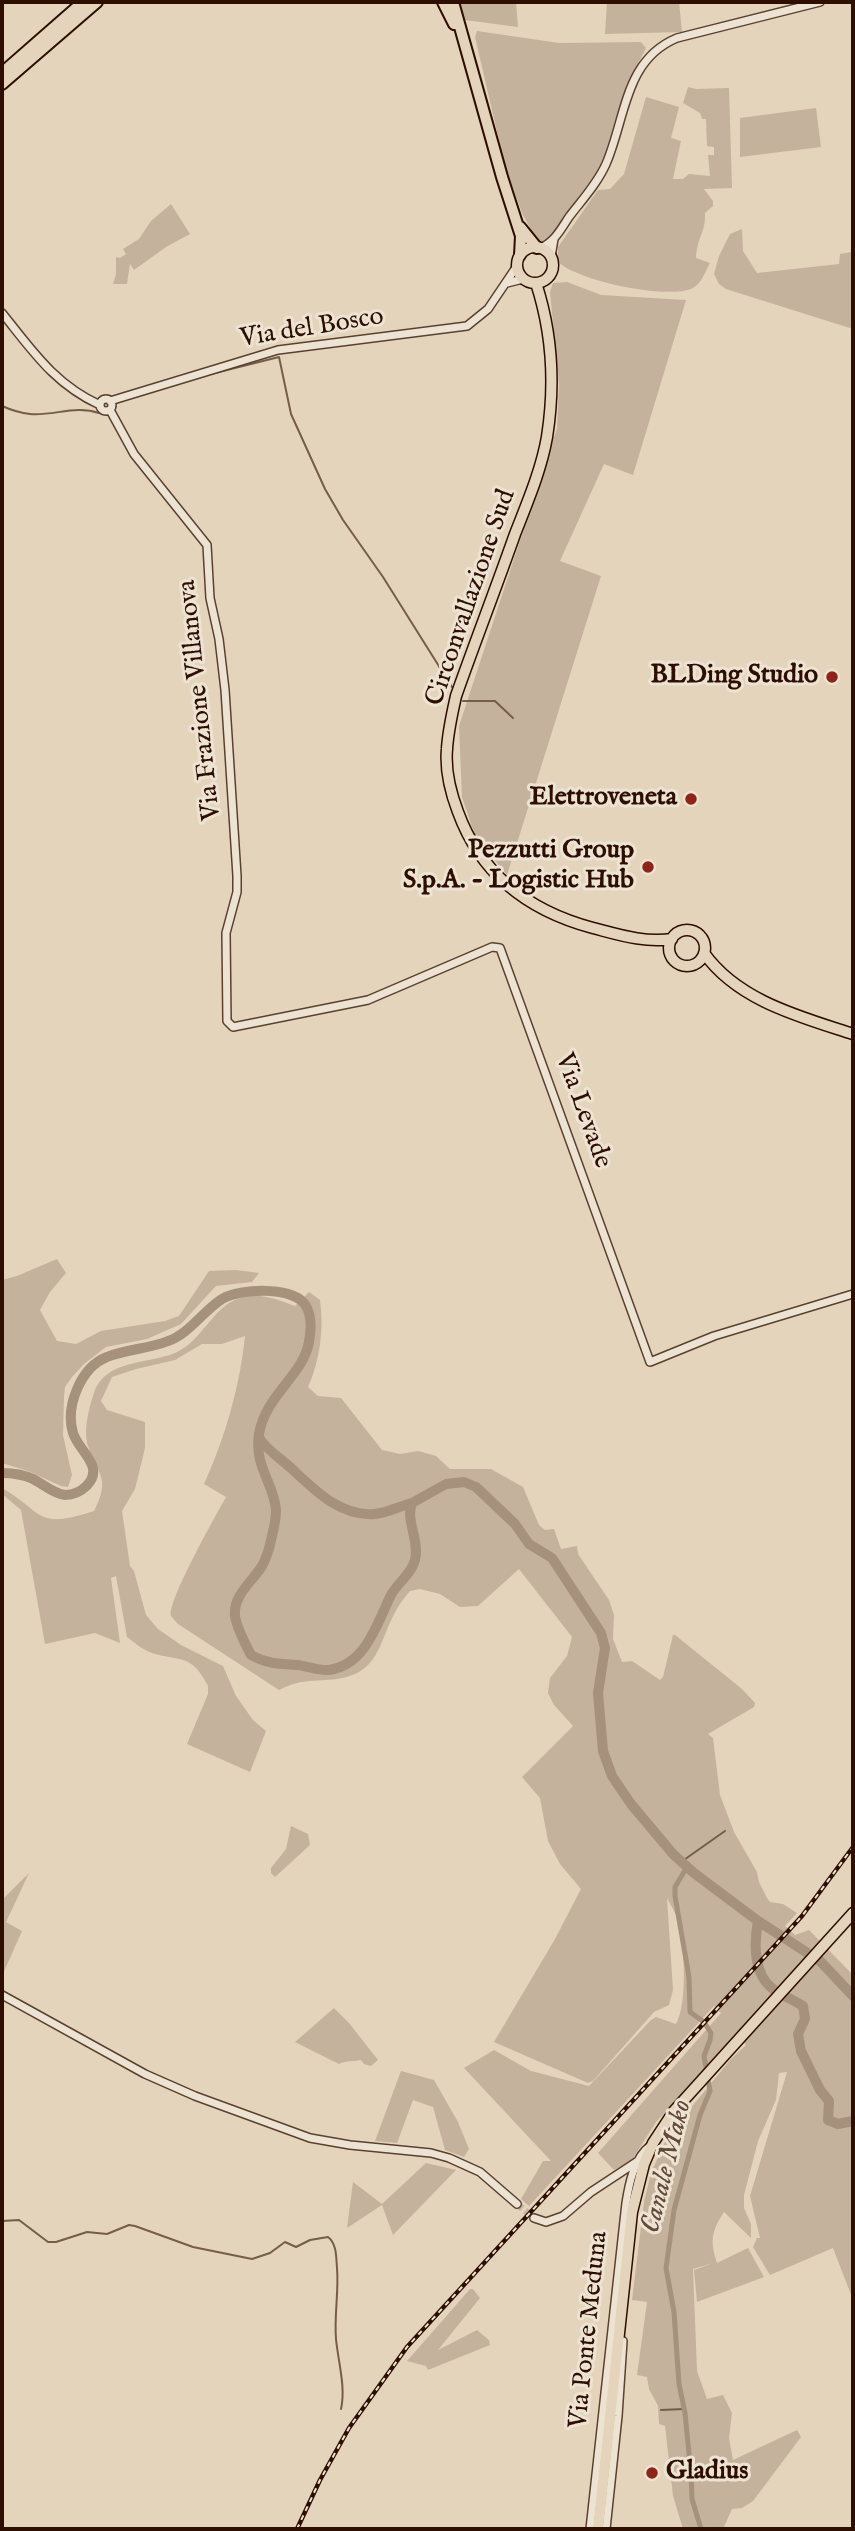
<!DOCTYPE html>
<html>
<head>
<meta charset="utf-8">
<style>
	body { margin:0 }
	#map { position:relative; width:855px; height:2531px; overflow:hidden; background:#e4d4bc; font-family:"IM FELL English",serif }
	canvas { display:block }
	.frame { position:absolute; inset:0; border:4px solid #2d0e00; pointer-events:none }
</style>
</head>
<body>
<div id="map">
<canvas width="855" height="2531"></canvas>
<div class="frame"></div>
</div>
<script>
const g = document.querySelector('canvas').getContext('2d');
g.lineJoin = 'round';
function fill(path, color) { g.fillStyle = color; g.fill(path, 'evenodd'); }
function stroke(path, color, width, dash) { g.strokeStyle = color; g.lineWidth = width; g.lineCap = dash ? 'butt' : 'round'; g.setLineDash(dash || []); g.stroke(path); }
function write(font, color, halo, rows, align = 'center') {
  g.font = font + ' "IM FELL English",serif'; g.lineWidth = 6; g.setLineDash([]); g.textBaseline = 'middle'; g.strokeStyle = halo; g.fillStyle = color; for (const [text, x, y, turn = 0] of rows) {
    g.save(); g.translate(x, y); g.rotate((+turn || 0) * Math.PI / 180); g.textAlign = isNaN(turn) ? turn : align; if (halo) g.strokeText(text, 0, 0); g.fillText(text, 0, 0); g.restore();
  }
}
const green = new Path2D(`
	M459 2H516L518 27 465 20Z
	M607 2H679L682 32 605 34Z
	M477 31 559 43 641 42 646 48 626 87 608 149 594 179 547 241H537L522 213 505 166 475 37Z
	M688 87 696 89 729 88 732 188 704 189 713 201V206L705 213C706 232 697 237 696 258L710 263C705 272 701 285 691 289 664 299 579 281 558 262V247L598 190 610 189 624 174 646 97 679 107 671 138 681 141 673 179H683L689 174 710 176 708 155H714V147L707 146 706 119H702L700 113 683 103Z
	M816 108 821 147 740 157V118Z
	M171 204 190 234 166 247 134 270 130 264 127 284H113L116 274V257L120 258 126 254 123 249 139 239 151 221Z
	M742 229 743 251 757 273 839 264 840 254 851 252 853 247V329L726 289 719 284 714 274 719 256 730 234Z
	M567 282 601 295 686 300 633 475 604 464 560 561 601 576 507 875 475 836 462 797 459 726 557 428 559 384 550 292 553 283Z
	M57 1259 66 1273 50 1292 40 1310 57 1341 76 1344 101 1331 165 1321 179 1316 209 1271 236 1270 259 1273 252 1282 216 1286 181 1324 147 1339 106 1347 84 1364 72 1377 65 1387 64 1397 63 1435 72 1475 68 1487 61 1486 28 1471 2 1463V1280L17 1276Z
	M309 1292 320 1300C324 1329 320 1360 308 1387L318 1396 341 1398 382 1450 400 1454 418 1451 436 1456 450 1469H491L523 1487 539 1525 545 1530 554 1529 561 1549 577 1546 578 1554 609 1600 614 1615 613 1639 622 1662 632 1661 660 1680 663 1677 673 1635H675L742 1689 755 1703 754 1707 708 1734 713 1738 720 1795 734 1832 757 1872 759 1882 767 1898 770 1902 783 1904 797 1913 785 1926 795 1935 809 1930 853 1975V2300L833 2248 770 2275 753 2247 757 2238H760L750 2196 787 2072 779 2073 776 2100 758 2141 744 2195V2208L751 2224V2238L724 2212C711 2232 710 2241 717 2263L748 2248 764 2277 697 2302 694 2270 713 2263 693 2269 697 2371 707 2399 723 2395 732 2413 729 2438 733 2460 797 2430 801 2437 753 2501 742 2508 732 2509 723 2529H683L673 2496 665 2426 659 2424 658 2406 649 2389 647 2377 637 2375 647 2302 632 2300 644 2202 651 2173 665 2142 689 2110 731 2059 746 2045 737 2034 656 2122 632 2160 614 2170 598 2153 721 2013 714 2006 529 2206 521 2199 543 2161H551L464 2068 494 2050 531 2071 589 2086 651 2020 656 2017 676 2024C688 2002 684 1948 679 1923 677 1915 671 1906 667 1898L673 1990 669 2005 654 2012 593 2081 588 2083 494 2042 555 1939 581 1889 560 1864 548 1841 540 1798 522 1777 573 1726 554 1705 548 1693 550 1678 567 1656 572 1637 519 1569 478 1606 460 1607 440 1594 420 1589 410 1591C405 1597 400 1603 397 1609 379 1639 381 1673 337 1679 313 1682 303 1678 279 1690L178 1624C178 1624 172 1617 171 1616 167 1602 216 1515 226 1497L204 1484C225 1438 240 1386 245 1336L222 1344H202L175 1360 136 1369 112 1377 101 1401 107 1410 145 1422V1448L135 1489 122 1511 130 1566 134 1571 146 1615 158 1629 181 1645 223 1666 236 1696 253 1720 266 1731 250 1772 187 1744 208 1694V1686C191 1653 181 1662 152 1653 143 1650 135 1643 127 1637L116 1576 111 1578 120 1643 95 1633 45 1644 21 1510 2 1494V1488C45 1513 35 1530 94 1511 111 1478 98 1475 88 1446 83 1430 89 1408 94 1393 106 1358 150 1365 177 1352 202 1340 213 1308 237 1299 256 1291 277 1299 295 1306Z
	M291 1826 308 1834 310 1845 275 1877 271 1873V1868L286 1849Z
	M29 1873 6 1922 22 1931 2 1976V1900Z
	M334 2008 349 2023 378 2060 371 2066 364 2064 361 2060C353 2062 347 2060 339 2064L295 2042Z
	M401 2071 434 2080 458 2122 469 2149 464 2157 445 2150 433 2107 413 2100 397 2143 375 2141Z
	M426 2163 456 2170 393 2235 382 2205 347 2228 353 2182 382 2204Z
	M470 2289H473L480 2298 438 2350 477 2330 489 2340 490 2345 428 2370 426 2366 407 2361Z`);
const stream = new Path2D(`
	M207 375 279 357 291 414 325 489 343 520 383 577 452 687
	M2 406C11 410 20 413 30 414 54 416 75 405 99 413
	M463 701H495L513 718
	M681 1862 725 1831
	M848 1991 853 1986
	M2 2221 19 2220 48 2242H56L87 2232 107 2234 129 2225 135 2226 193 2247 252 2259 270 2253 285 2242 296 2247 310 2240 328 2237C337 2244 336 2257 337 2268 339 2292 334 2315 336 2339 338 2361 346 2387 341 2409
	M661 2410 684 2409`);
const canal = new Path2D(`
	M687 1867 675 1887V1896L689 1977 690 2012 704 2022 711 2033 710 2040 704 2056 710 2091 700 2115 674 2210 666 2268 674 2312 679 2384 685 2413 691 2474 692 2499 701 2529`);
const river = new Path2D(`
	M259 1438C268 1451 280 1458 291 1468 315 1490 340 1517 375 1514 387 1513 400 1506 412 1503
	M2 1473C13 1473 22 1474 33 1479 43 1484 54 1494 65 1495 80 1495 98 1481 92 1465 87 1453 77 1445 73 1433 65 1406 81 1367 107 1357 126 1349 149 1349 168 1341 189 1334 203 1311 222 1299 240 1288 295 1286 306 1306 312 1316 311 1331 309 1342 303 1376 266 1394 259 1434 254 1467 274 1483 276 1510 276 1518 274 1528 272 1536 270 1546 267 1557 262 1566 252 1582 233 1595 235 1616 237 1629 245 1643 251 1655 267 1664 279 1664 297 1665 308 1666 318 1671 329 1670 366 1665 377 1623 391 1595 398 1582 411 1575 415 1560 420 1540 405 1521 412 1503L446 1484 464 1482 476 1487 515 1524 529 1544 552 1558 601 1633 605 1648 598 1693 603 1751 612 1776 631 1804 673 1854 694 1873 758 1921 820 1961 853 1996
	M758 1921C754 1943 753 1974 773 1989 782 1996 793 1999 803 2006L805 2019 798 2034 801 2051 820 2090 829 2101 828 2120 838 2124 853 2121`);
const tertiaryTunnel = new Path2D(`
	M517 2204 534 2218`);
const tertiary = new Path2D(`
	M540 248C554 243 561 229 569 217 582 200 597 184 606 164 626 118 624 60 677 38L820 2
	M551 257 554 239
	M507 283 523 279
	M2 313C32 350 54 384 100 405
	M100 405a6 6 0 1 1 12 0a6 6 0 1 1-12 0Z
	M110 401 278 350 467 326 488 309 517 266
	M110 410 134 454 207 545 210 598 219 639 225 690 237 876V892L226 933 227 1021 233 1027 368 1000 492 947 500 948 650 1362 714 1336 853 1294
	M2 1995 145 2074 195 2096 310 2138 350 2145 431 2153 449 2158 480 2172 517 2204
	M534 2218 546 2222 563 2216 591 2192 638 2161
	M590 2529 626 2203C629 2184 634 2158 650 2146
	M606 2529 618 2416 623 2341`);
const primary = new Path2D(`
	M517 265a18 18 0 1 1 36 0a18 18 0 1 1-36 0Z
	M536 283C552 332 555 386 547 437 541 471 527 503 515 534 496 588 475 642 456 696 452 714 448 731 447 749 445 770 450 791 458 812 481 875 529 911 593 928 620 935 644 943 672 939
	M669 948a18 18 0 1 1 36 0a18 18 0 1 1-36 0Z
	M704 953C738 1001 801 1017 853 1034
	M598 2529 632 2212 644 2164 653 2143 674 2111 853 1913`);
const motorway = new Path2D(`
	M443 2 454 24
	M453 2 502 177 521 236 520 255
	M2 73 83 2
	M2 84 97 2
	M520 227 537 248`);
const rail = new Path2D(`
	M297 2529 320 2480 349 2428 407 2347 802 1916 853 1847`);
const markers = [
	[832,677,7,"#8f2418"],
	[691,799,7,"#8f2418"],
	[648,867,7,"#8f2418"],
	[652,2473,7,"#8f2418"]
];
const streetNames = [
	["Via del Bosco",312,329,-9],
	["Circonvallazione Sud",472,598,-71],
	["Via Frazione Villanova",201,700,-96],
	["Via Levade",582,1111,70],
	["Via Ponte Meduna",590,2330,-84]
];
const poiNames = [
	["BLDing Studio",818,677],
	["Elettroveneta",677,799],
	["Pezzutti Group",634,852],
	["S.p.A. - Logistic Hub",634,882],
	["Gladius",666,2473,"left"]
];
const waterNames = [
	["Canale Mako",668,2167,-76]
];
fill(green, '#c5b29c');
stroke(stream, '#765d4a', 2);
stroke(canal, '#a6917c', 5);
stroke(river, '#a6917c', 10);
stroke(tertiaryTunnel, '#c9b6a0', 7, [7, 3.5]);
stroke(tertiary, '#5b402f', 10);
stroke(primary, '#2d0e00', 13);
stroke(motorway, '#2d0e00', 14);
stroke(tertiary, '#ede3d3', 7);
stroke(primary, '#e4d4bc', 10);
stroke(motorway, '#e4d4bc', 10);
stroke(rail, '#2d0e00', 4.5);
stroke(rail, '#ede3d3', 2, [5]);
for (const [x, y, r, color] of markers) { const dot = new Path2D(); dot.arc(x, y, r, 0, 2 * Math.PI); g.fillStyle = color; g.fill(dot); stroke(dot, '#ede3d3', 2.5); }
write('26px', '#2d0e00', '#ede3d3', streetNames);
write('bold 26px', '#2d0e00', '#ede3d3', poiNames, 'right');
write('italic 28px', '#634938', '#ede3d3', waterNames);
</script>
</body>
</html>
